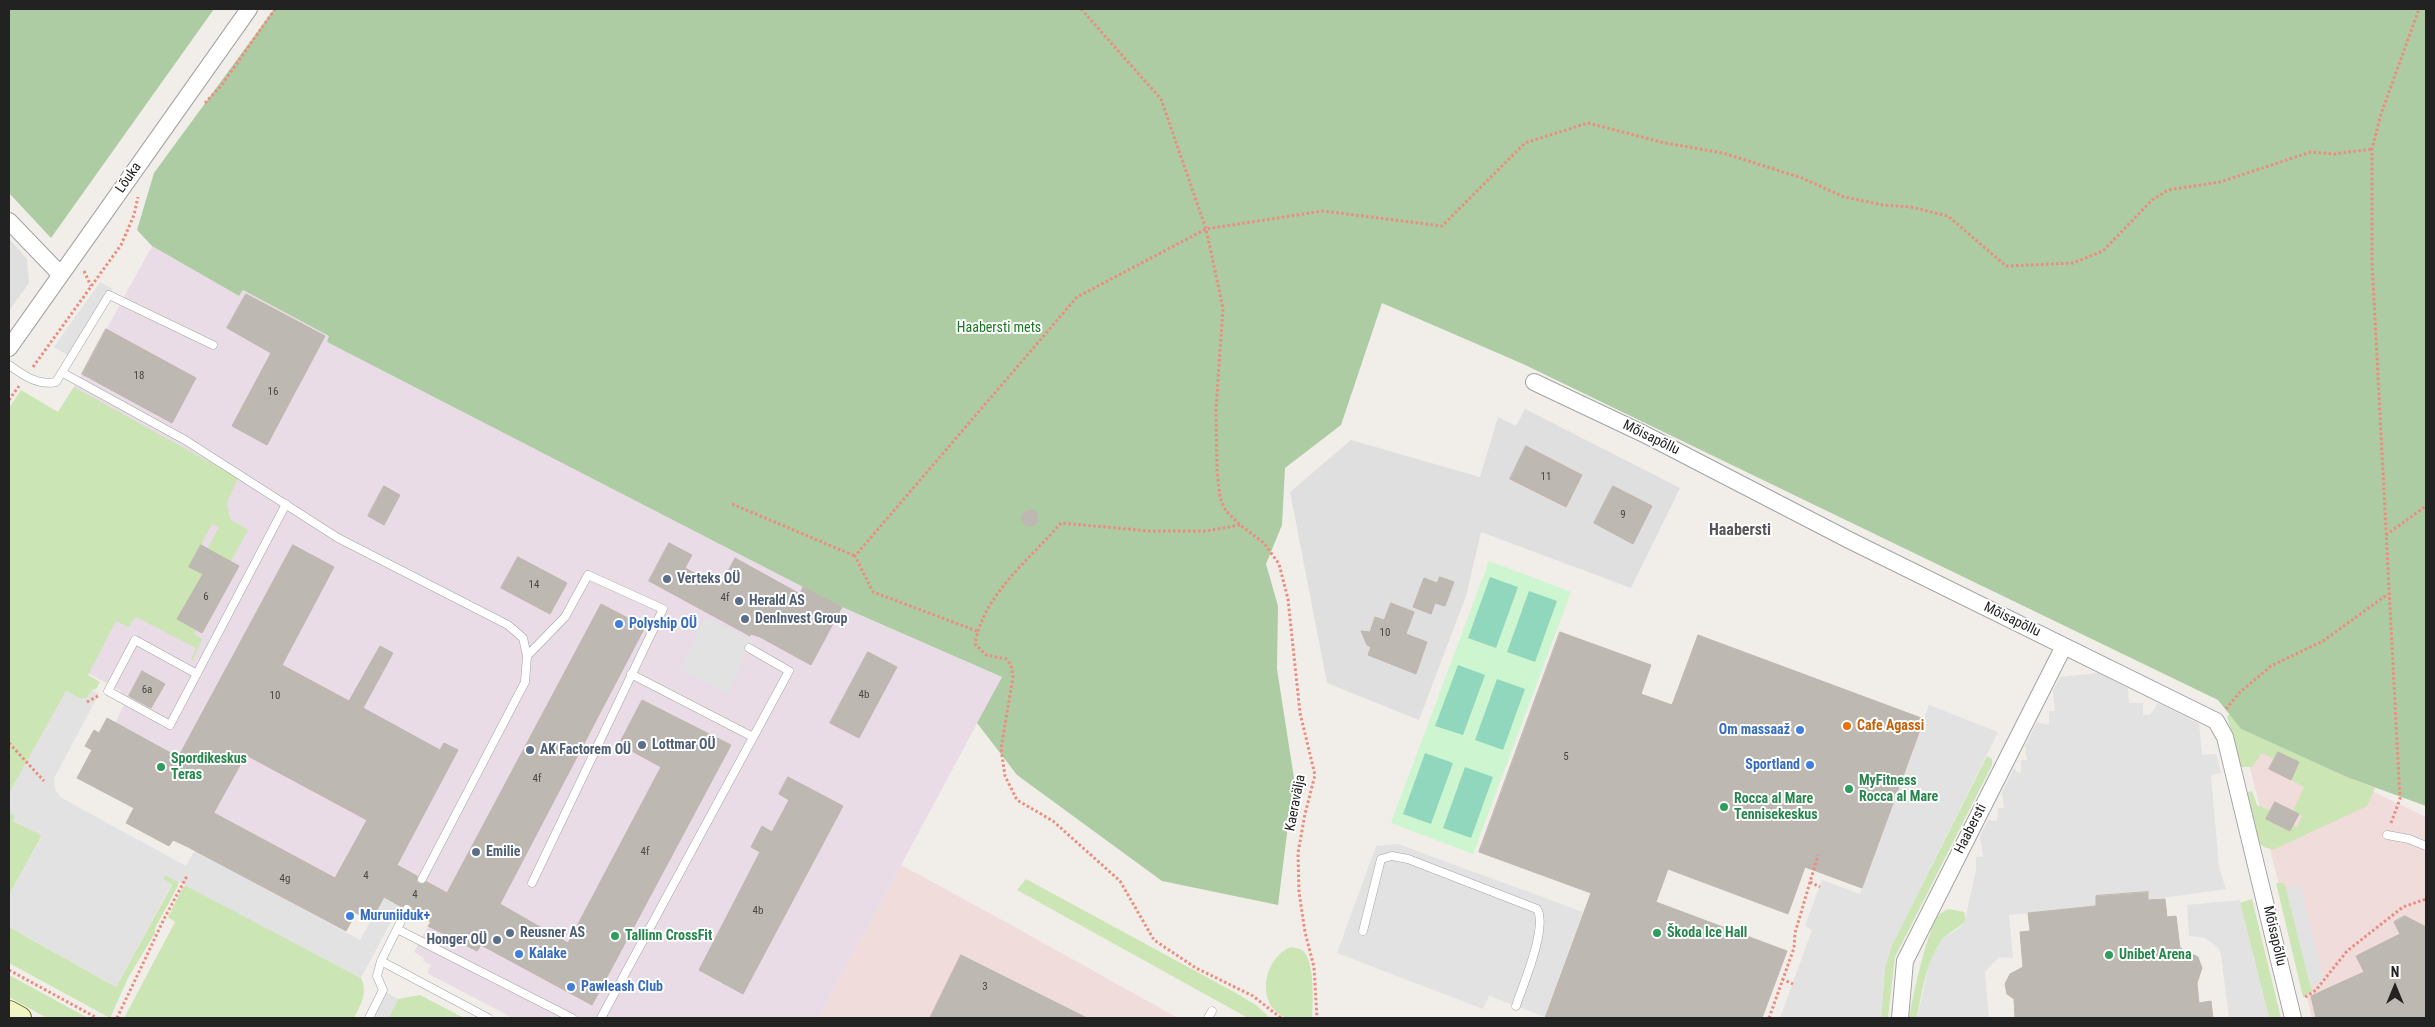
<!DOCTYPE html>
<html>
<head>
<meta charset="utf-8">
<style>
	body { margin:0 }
	#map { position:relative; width:2435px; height:1027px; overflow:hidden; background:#f1eee9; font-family:"Roboto Condensed",sans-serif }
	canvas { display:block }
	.frame { position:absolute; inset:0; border:10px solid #222; pointer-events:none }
	.north { position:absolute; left:2370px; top:962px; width:50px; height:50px; -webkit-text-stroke:4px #fff; paint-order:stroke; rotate:0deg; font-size:14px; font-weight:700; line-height:20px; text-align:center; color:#222 }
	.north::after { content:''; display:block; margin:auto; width:18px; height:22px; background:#222; clip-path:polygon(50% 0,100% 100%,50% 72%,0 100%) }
</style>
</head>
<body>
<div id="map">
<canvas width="2435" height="1027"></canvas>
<div class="frame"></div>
<div class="north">N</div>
</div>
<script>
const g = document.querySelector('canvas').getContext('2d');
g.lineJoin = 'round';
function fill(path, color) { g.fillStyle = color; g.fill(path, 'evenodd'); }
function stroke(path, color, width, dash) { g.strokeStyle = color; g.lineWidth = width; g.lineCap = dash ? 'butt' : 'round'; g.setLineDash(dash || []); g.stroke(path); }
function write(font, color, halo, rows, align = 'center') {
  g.font = font + ' "Roboto Condensed",sans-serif'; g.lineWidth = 4; g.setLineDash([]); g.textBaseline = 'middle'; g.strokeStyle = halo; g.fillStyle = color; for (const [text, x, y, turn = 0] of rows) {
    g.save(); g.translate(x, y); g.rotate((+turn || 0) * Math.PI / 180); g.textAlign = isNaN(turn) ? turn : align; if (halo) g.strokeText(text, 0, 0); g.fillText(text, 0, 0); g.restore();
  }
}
const residential = new Path2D(`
	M9 239 27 259 29 283 9 311Z
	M1525 409 1680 488 1631 588 1481 532 1466 596 1419 720 1327 683 1290 492 1351 440 1480 477 1498 417 1516 426Z`);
const commercial = new Path2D(`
	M2256 736 2426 817V1018H2312L2249 764Z
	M901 865 1013 926 1178 1018H819Z`);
const industrial = new Path2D(`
	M152 246 239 296 243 290 330 336 327 342 842 607 1002 677 819 1018H513L427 973 431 965 423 961 424 958 414 952 430 922 384 897 376 912 210 820 246 755 178 757 115 723 124 705 116 701 121 691 9 630 58 412 82 374Z`);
const grass = new Path2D(`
	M74 387 238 478 227 503 230 519 248 530 231 561 199 564 219 527 212 524 189 567 203 574 177 619 196 630 194 634 202 639 193 661 191 659 196 648 136 617 128 627 116 621 88 675 100 682 96 689 92 690 87 698 81 699 66 691 9 794V408L21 390 58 412Z
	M2230 714 2241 729 2349 778 2375 788 2367 806 2275 849C2267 849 2263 848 2258 841L2246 793 2251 791 2253 793 2257 805 2271 811 2267 819 2290 831 2293 826 2297 827 2302 816 2293 811 2304 787 2291 780 2299 762 2278 752 2274 759 2262 753 2252 767H2241L2227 716Z
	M1987 756 1992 759V765L1895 957 1888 1018H1881L1885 967 1892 945Z
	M9 812 16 816 13 821 42 835 9 895Z
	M165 875 179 881 177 888 155 928V933L128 978 110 1018 9 963V927L116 987 172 885 163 879Z
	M1026 879 1234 992 1256 1005 1270 1018H1248L1017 890Z
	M2276 883H2283L2286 888 2312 991 2303 997Z
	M187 885 361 978C368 994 361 1004 354 1018H124L175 922 168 917 183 887Z
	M2252 899 2281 1018H2269L2240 903Z
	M1949 909 1964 912 1966 920C1960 928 1948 932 1942 940 1926 963 1922 991 1917 1018H1909C1912 1000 1928 926 1939 915 1942 912 1946 910 1949 909Z
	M1291 947C1294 948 1299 948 1302 950 1315 959 1313 1004 1312 1018 1305 1018 1294 1020 1288 1018 1254 1008 1263 957 1291 947Z
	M9 975 88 1018H47L9 997Z
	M420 995 464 1018H388L398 999Z`);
const forest = new Path2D(`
	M9 9H214L51 238 9 193Z
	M274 9H2426V806L2349 778 2241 729 2218 700 1523 364 1382 303 1341 425 1285 468 1282 525 1266 564 1278 606 1277 669 1294 778 1278 905 1162 881 1017 775 977 723 1002 677 842 607 327 342 329 336 243 290 239 296 152 246 137 230 154 173Z`);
const park = new Path2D(`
	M1489 561 1571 592 1473 854 1391 823Z`);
const pitch = new Path2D(`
	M1490 577 1518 587 1496 648 1468 638Z
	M1529 591 1557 601 1535 662 1507 652Z
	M1458 665 1485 675 1463 735 1435 726Z
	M1497 679 1525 689 1503 750 1475 740Z
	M1425 753 1453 763 1431 824 1403 814Z
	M1465 767 1493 777 1471 838 1443 828Z`);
const parking = new Path2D(`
	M100 282 113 289 72 358 54 347Z
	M705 617 753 641 728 694 680 669Z
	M2098 673 2128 688 2129 703H2143V715H2150L2158 703 2199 724 2202 755 2216 754 2221 773 2211 775 2219 867 2226 889 2148 900V892L2096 896V906L2009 915 2013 958 1999 957 1985 972 1989 1018H1917L1930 961 1943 938 1961 927 1965 920 1976 870V857H1983L1980 836 1988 820 1997 821 1998 808H2004L2002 792 2014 768 2017 772 2021 773V760H2027L2025 746 2037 722 2049 725V711H2055L2053 690 2060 677Z
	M92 690 99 694 54 778 55 789 60 797 186 866 195 850 360 940 384 897 400 905 361 978 165 875 163 879 172 884 116 987 9 927V895L42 836 13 820 15 816 9 812V793L66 691 81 699 87 698Z
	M1929 705 1998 732 1892 945 1885 967 1881 1018H1780L1812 930 1805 926 1822 880 1860 894Z
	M1398 844 1583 912 1545 1017 1489 996 1483 1009 1337 953 1376 846Z
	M2300 885 2324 981 2310 985 2286 888Z
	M2240 900V903L2269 1018H2229L2221 955 2218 947 2205 938 2189 936 2187 905Z
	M383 990 398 999 388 1018H369Z`);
const building = new Path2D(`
	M246 294 325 336 267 445 232 426 271 353 227 328Z
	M106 329 196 378 172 423 82 374Z
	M1526 446 1582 475 1566 507 1510 479Z
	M384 486 400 495 384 525 368 516Z
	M1613 486 1652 506 1633 544 1594 523Z
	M1022 518a8 8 0 1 1 16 0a8 8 0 1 1-16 0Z
	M669 543 692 555 685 568 720 587 735 558 800 594 803 587 842 607 811 665 760 637 751 634 750 636 649 581Z
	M201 545 239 566 202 633 177 619 203 574 189 567Z
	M293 545 334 567 282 665 349 701 380 646 393 653 363 708 440 750 444 743 458 750 397 865 417 876V882L420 884 427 882 447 893 601 604 645 627 500 904 568 943 661 767 619 744 642 700 731 745 592 1005 481 945 477 951 428 926 431 922 412 912 413 908 409 904 402 907 384 897 371 921 356 913 346 931 188 847 173 840 169 846 126 823 134 808 77 778 92 750 85 746 94 730 99 733 107 718 178 757ZM246 755 367 820 335 878 214 813Z
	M518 557 567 583 550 614 501 588Z
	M1440 577 1454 582 1445 606 1435 603 1431 614 1413 607 1424 578 1437 583Z
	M1391 603 1414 612 1406 634 1427 642 1416 674 1368 655 1371 647 1367 645 1361 631 1370 632 1375 617 1384 620Z
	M1560 632 1651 665 1641 694 1672 705 1698 635 1924 719 1862 888 1805 867 1788 914 1668 869 1656 902 1787 951 1762 1018H1545L1591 893 1479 852Z
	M868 652 897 667 859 738 830 723Z
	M142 671 165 684 151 708 129 696Z
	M2278 752 2299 762 2291 780 2269 769Z
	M788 777 843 806 743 994 699 970 760 852 751 847 762 826 772 832 789 800 779 794Z
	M2275 802 2299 814 2290 831 2266 819Z
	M2148 892V900L2165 899 2167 917 2176 916 2180 948 2198 957 2202 968 2197 983 2199 1003 2211 1001 2213 1018H2015L2014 999 2007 994 2005 984 2010 974 2023 967 2020 932 2030 931 2028 913 2096 906V896Z
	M2405 916 2426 927V1018H2316L2311 996 2364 972 2356 956 2400 934 2394 922Z
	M961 955 1087 1018H930Z`);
const path = new Path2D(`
	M1081 9 1161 99 1206 229 1223 308 1216 409 1217 470 1220 498 1226 511 1240 525 1264 543 1279 564 1288 599 1300 713 1315 775 1305 814 1298 853 1299 892 1305 932 1314 967 1317 1018
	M205 103 221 86 275 9
	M84 271 91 286
	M33 367 121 245 134 215 138 197
	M9 400 19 386
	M732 504 855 556
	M1240 525 1206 531H1149L1061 523C1030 559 983 595 975 644L986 655 1006 659 1011 665 1013 677 1001 749 1005 776 1017 800 1053 821 1120 881 1154 940 1196 968 1253 996 1281 1018
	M2386 535 2426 506
	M977 631 873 592 855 556 1077 297 1206 229 1323 211 1442 226 1525 143 1588 123 1665 143 1723 153 1802 178 1844 197 1883 205 1911 207 1948 216 2006 266 2073 263 2103 251 2152 200 2168 190 2220 182 2311 152 2334 154 2372 149
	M87 702 98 696
	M2226 709 2239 693 2271 666 2323 641 2388 594
	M9 743 44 781
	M2391 823 2400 799 2372 261V149L2381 114 2419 9
	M1810 882 1820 887
	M9 970 97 1018
	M1782 979 1793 984
	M2305 997 2316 990 2347 951 2403 907 2426 899
	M117 1018 165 917 187 876
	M1769 1018 1794 948 1795 933 1818 855`);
const service = new Path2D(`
	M9 365C23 375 38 386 56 382L109 295 213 345
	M63 373 185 440 338 538 508 625 523 638 527 656 525 682 422 879
	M527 656 565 617 588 575 663 609 532 883
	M197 674 135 640 108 691 170 725 286 504
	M631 674 753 737
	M2387 835 2409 839 2426 846
	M397 929 572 1018
	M1363 931 1381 859 1392 856 1408 859 1537 909C1548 927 1523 985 1516 1006
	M381 961 488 1018
	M369 1018 383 990 377 976 381 961 407 909
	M601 1018 789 671 749 648
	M1208 1018 1212 1011`);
const minor = new Path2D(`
	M9 221 60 274
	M9 348 249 9
	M1534 382 1644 434 1849 540 2216 721 2225 737 2293 1018
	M1900 1018 1905 961 2064 646`);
const secondary = new Path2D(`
	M9 1012 20 1018`);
const markers = [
	[667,579,5,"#5c6f8a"],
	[739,601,5,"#5c6f8a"],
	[745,619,5,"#5c6f8a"],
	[619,624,5,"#3f7fe0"],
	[1847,726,5,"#e8710a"],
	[1800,730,5,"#3f7fe0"],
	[642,745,5,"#5c6f8a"],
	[530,750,5,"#5c6f8a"],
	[1810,765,5,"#3f7fe0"],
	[161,767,5,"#2e9e5b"],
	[1849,789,5,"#2e9e5b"],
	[1724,807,5,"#2e9e5b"],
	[476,852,5,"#5c6f8a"],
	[350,916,5,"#3f7fe0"],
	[510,933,5,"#5c6f8a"],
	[1657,933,5,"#2e9e5b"],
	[615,936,5,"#2e9e5b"],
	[497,940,5,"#5c6f8a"],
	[519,954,5,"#3f7fe0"],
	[2109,955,5,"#2e9e5b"],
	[571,987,5,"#3f7fe0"]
];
const numberNames = [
	["18",139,376],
	["16",273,392],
	["11",1546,477],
	["9",1623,515],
	["14",534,585],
	["6",206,597],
	["4f",725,598],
	["10",1385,633],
	["6a",147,690],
	["4b",864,695],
	["10",275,696],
	["5",1566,757],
	["4f",537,779],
	["4f",645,852],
	["4",366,876],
	["4g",285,879],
	["4",415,895],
	["4b",758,911],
	["3",985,987]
];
const streetNames = [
	["Lõuka",129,178,-55],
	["Mõisapõllu",1651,438,26],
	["Mõisapõllu",2012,620,26],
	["Kaeravälja",1296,803,-79],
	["Haabersti",1971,829,-63],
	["Mõisapõllu",2274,936,77]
];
const parkNames = [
	["Haabersti mets",999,328]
];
const serviceNames = [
	["Verteks OÜ",677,579],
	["Herald AS",749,601],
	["DenInvest Group",755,619],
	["Lottmar OÜ",652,745],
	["AK Factorem OÜ",540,750],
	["Emilie",486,852],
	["Reusner AS",520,933],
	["Honger OÜ",487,940,"right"]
];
const shopNames = [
	["Polyship OÜ",629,624],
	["Om massaaž",1790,730,"right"],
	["Sportland",1800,765,"right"],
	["Muruniiduk+",360,916],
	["Kalake",529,954],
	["Pawleash Club",581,987]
];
const foodNames = [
	["Cafe Agassi",1857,726]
];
const leisureNames = [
	["Spordikeskus",171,759],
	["Teras",171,775],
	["MyFitness",1859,781],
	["Rocca al Mare",1859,797],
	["Rocca al Mare",1734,799],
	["Tennisekeskus",1734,815],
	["Škoda Ice Hall",1667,933],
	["Tallinn CrossFit",625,936],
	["Unibet Arena",2119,955]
];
const quarterNames = [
	["Haabersti",1740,531]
];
fill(residential, '#dfdfdf');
fill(commercial, '#efdcdb');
fill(industrial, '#e9dce6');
fill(grass, '#cce5b5');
fill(forest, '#aecca3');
fill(park, '#ccf5d0');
fill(pitch, '#90d7bd');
fill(parking, '#e2e2e2');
fill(building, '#beb8b2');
stroke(building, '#c1b6ad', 1);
stroke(service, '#a3a3a3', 9);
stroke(minor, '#a3a3a3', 18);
stroke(secondary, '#647011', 24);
stroke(path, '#ec8c7f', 3, [2.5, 2.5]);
stroke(service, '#fff', 8);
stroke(minor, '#fff', 16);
stroke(secondary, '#f1f4c4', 22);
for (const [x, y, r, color] of markers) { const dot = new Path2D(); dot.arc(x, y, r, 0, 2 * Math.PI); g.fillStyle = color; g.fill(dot); stroke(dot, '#fff', 2); }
write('11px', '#494846', null, numberNames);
write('14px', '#222', '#fff', streetNames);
write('14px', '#187722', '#fff', parkNames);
write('bold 14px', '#4e5e75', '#fff', serviceNames, 'left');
write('bold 14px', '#366cbe', '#fff', shopNames, 'left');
write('bold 14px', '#c56008', '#fff', foodNames, 'left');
write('bold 14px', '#27864d', '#fff', leisureNames, 'left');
write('bold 16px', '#555', '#fff', quarterNames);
</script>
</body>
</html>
